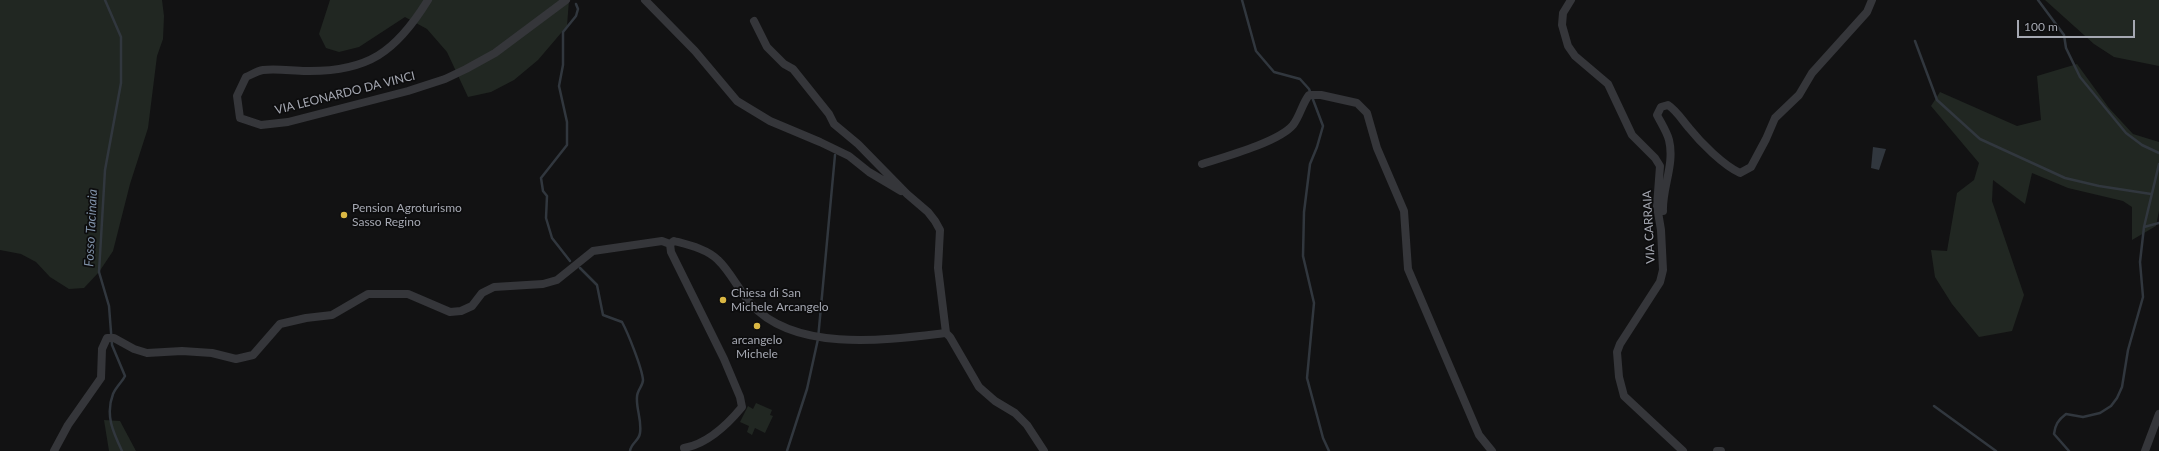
<!DOCTYPE html>
<html>
<head>
<meta charset="utf-8">
<style>
	body { margin:0 }
	#map { position:relative; width:2159px; height:451px; overflow:hidden; background:#121213; font-family:Lato,sans-serif }
	canvas { display:block }
	.scale { position:absolute; left:2017px; top:20px; width:118px; height:18px; box-sizing:border-box; border:2px solid #a5a8b2; border-top:0; padding-left:5px; font-size:12px; line-height:14px; white-space:nowrap; color:#a5a8b2; -webkit-text-stroke:3px #0d0d0e; paint-order:stroke }
</style>
</head>
<body>
<div id="map">
<canvas width="2159" height="451"></canvas>
<div class="scale">100 m</div>
</div>
<script>
const g = document.querySelector('canvas').getContext('2d');
g.lineJoin = 'round';
function fill(path, color) { g.fillStyle = color; g.fill(path, 'evenodd'); }
function stroke(path, color, width, dash) { g.strokeStyle = color; g.lineWidth = width; g.lineCap = dash ? 'butt' : 'round'; g.setLineDash(dash || []); g.stroke(path); }
function write(font, color, halo, rows, align = 'center') {
  g.font = font + ' Lato,sans-serif'; g.lineWidth = 3.5; g.setLineDash([]); g.textBaseline = 'middle'; g.strokeStyle = halo; g.fillStyle = color; for (const [text, x, y, turn = 0] of rows) {
    g.save(); g.translate(x, y); g.rotate((+turn || 0) * Math.PI / 180); g.textAlign = isNaN(turn) ? turn : align; if (halo) g.strokeText(text, 0, 0); g.fillText(text, 0, 0); g.restore();
  }
}
const green = new Path2D(`
	M0 0H162L164 16 163 39 157 56 148 128 130 184 113 251 99 272 84 288 69 289 50 277 36 262 21 254 0 250Z
	M330 0H569L567 26 538 60 514 80 491 92 468 97 447 52 427 29 405 17 359 47 339 52 326 48 319 34Z
	M2045 0H2159V66L2114 57 2094 44Z
	M2077 64 2109 108 2133 134 2159 142V211L2156 226 2132 240V207L2123 201 2068 188 2032 173 2025 204 1993 180 1992 201 2024 295 2012 331 1979 337 1952 304 1935 277 1931 250 1947 251 1957 193 1974 180 1979 163 1931 106 1940 92 2017 126 2041 120 2037 76Z
	M756 403 772 410 770 415 773 416 765 433 755 428 752 435 747 432 749 426 740 422 748 406 753 409Z
	M104 420 120 421 136 451H109Z`);
const water = new Path2D(`
	M1873 147 1886 149 1879 170 1871 168Z`);
const stream = new Path2D(`
	M105 0 121 37V83L105 170 99 272 109 306 112 345 125 376C122 382 116 387 113 394 105 415 113 432 122 451
	M1242 0 1256 51 1274 72 1300 79 1309 89 1323 126 1317 147 1310 164 1304 212 1303 256 1314 303 1307 378 1323 438 1329 451
	M2038 0 2064 35 2066 48 2080 77 2126 133 2142 145 2159 153
	M1915 41 1937 100 1980 139 2065 178 2099 186 2151 194
	M2144 227 2159 223
	M570 261 552 238 546 218 547 196 543 191 541 178 567 145V122L559 86 563 65V32L576 16 578 9 576 4
	M580 268 597 285 603 315 622 322C628 333 642 368 643 380 643 386 637 390 637 397 636 409 642 420 640 433 639 441 631 443 630 451
	M1934 406 1996 451
	M787 451 807 389 818 339 835 155
	M2069 451 2054 434C2055 425 2058 420 2066 414L2083 417 2100 413 2111 406 2117 398 2122 387 2128 350 2143 297 2140 262 2144 227 2159 164`);
const minor = new Path2D(`
	M428 0C396 52 368 72 306 71 293 71 276 68 263 70 257 71 251 75 246 77L237 96 240 118 261 125 288 122 408 91 445 79 466 69 495 53 566 0
	M645 0 695 51 737 101 770 121 820 142 849 156 869 172 901 191
	M1571 0 1563 13 1562 25 1568 46 1575 56 1608 84 1632 135 1655 158 1660 166 1657 206 1661 230 1663 270 1660 282 1620 344 1617 352 1619 377 1624 396 1683 451
	M754 21 767 47 784 64 793 69 829 114 834 124 858 144 907 194 928 212 935 221 940 230 938 268 946 333 950 337 979 387 995 401 1015 413 1027 425 1044 451
	M1202 164C1224 157 1279 142 1293 125 1300 116 1302 104 1309 95H1321L1357 103 1367 113 1377 148 1404 211 1408 269 1479 435 1492 451
	M1663 211C1662 188 1675 164 1669 140 1667 132 1661 123 1657 115L1661 107 1668 105C1677 111 1682 120 1689 128 1701 143 1723 165 1740 173L1751 167 1766 139 1775 118 1799 95 1812 73 1867 12 1872 0
	M670 244 674 241C689 245 707 249 718 260 730 271 740 292 751 304 795 353 887 340 946 333
	M670 244 671 252 724 359 740 397 742 407C728 424 707 444 684 448
	M54 451 68 425 101 378 102 349 107 338H114L134 349 147 353 182 351 212 353 236 359 253 355 280 324 306 318 332 315 368 294H408L450 312 461 311 472 306 482 293 494 287 543 284 557 280 593 251 662 241 670 244
	M1717 451H1721
	M2145 451 2159 414`);
const markers = [
	[344,215,4,"#dab743"],
	[723,300,4,"#dab743"],
	[757,326,4,"#dab743"]
];
const streetNames = [
	["VIA LEONARDO DA VINCI",345,93,-14],
	["VIA CARRAIA",1649,227,-93]
];
const poiNames = [
	["Pension Agroturismo",352,208],
	["Sasso Regino",352,222],
	["Chiesa di San",731,293],
	["Michele Arcangelo",731,307],
	["arcangelo",757,340,"center"],
	["Michele",757,354,"center"]
];
const waterNames = [
	["Fosso Tacinaia",91,228,-87]
];
fill(green, '#212722');
fill(water, '#31373e');
stroke(stream, '#31373e', 2.5);
stroke(minor, '#35363a', 8);
for (const [x, y, r, color] of markers) { const dot = new Path2D(); dot.arc(x, y, r, 0, 2 * Math.PI); g.fillStyle = color; g.fill(dot); stroke(dot, '#0d0d0e', 1.5); }
write('12px', '#a5a8b2', '#0d0d0e', streetNames);
write('12px', '#a5a8b2', '#0d0d0e', poiNames, 'left');
write('italic 13px', '#8092a9', '#0d0d0e', waterNames);
</script>
</body>
</html>
